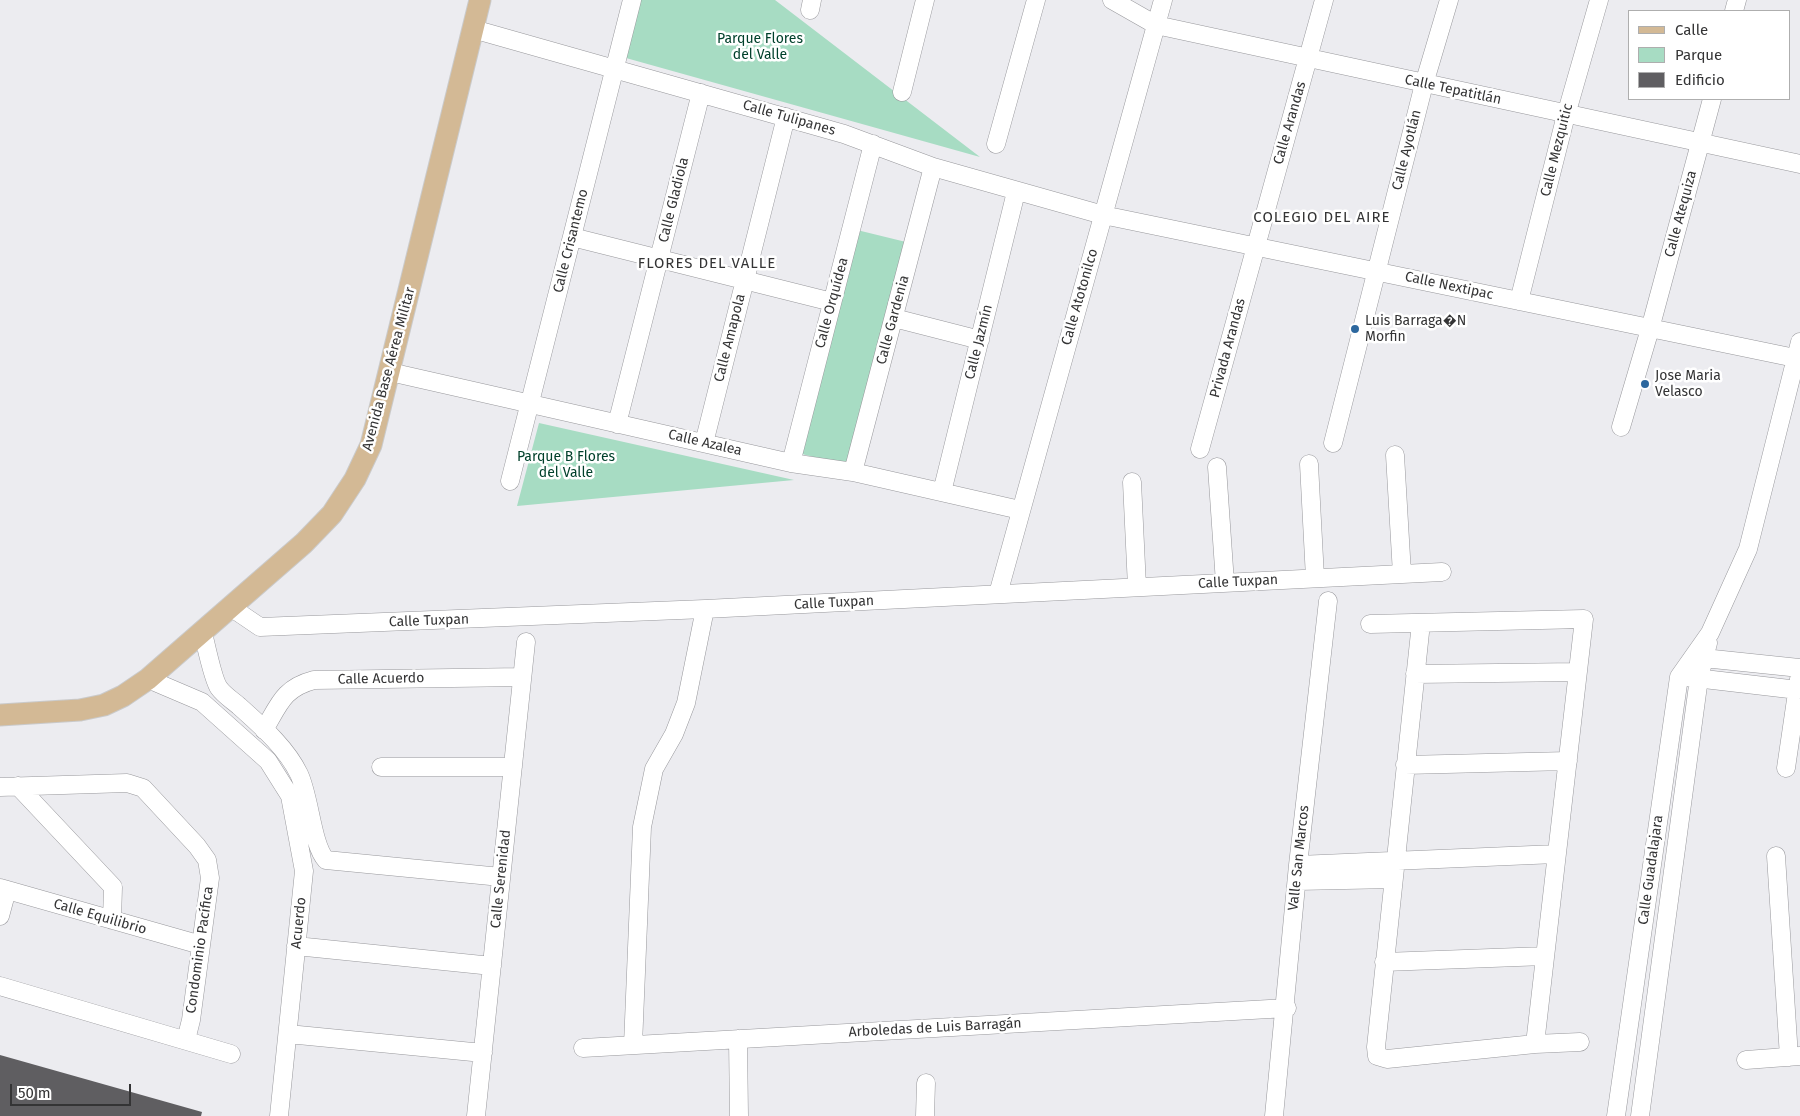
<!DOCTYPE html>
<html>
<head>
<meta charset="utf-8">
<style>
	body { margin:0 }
	#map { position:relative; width:1800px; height:1116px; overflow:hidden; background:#ececf0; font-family:"Fira Sans",sans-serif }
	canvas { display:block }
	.legend { position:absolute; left:1628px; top:10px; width:162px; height:90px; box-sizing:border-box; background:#fff; border:1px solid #aeaeae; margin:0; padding:6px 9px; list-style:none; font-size:15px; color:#343435 }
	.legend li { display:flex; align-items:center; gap:10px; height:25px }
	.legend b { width:25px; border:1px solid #aeaeae }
	.scale { position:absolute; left:10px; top:1084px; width:121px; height:22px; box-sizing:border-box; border:2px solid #343435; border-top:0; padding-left:6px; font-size:15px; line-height:18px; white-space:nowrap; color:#343435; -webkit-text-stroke:4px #fff; paint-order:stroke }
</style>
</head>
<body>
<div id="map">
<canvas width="1800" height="1116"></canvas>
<ul class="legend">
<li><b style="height:6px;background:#d3b995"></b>Calle</li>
<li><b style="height:14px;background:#a7dcc3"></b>Parque</li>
<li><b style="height:14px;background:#5f5e61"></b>Edificio</li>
</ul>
<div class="scale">50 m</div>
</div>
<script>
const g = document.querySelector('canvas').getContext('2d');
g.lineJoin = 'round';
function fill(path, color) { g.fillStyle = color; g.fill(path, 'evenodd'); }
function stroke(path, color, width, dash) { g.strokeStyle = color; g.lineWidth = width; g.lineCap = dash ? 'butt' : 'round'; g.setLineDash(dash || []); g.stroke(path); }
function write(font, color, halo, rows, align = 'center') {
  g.font = font + ' "Fira Sans",sans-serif'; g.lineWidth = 5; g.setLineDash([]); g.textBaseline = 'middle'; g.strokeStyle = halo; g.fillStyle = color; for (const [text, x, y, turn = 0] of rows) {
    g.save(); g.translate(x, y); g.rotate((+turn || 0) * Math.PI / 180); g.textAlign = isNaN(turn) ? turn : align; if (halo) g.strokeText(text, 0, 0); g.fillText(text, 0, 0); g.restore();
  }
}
const green = new Path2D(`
	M640 0H775L980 157 626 58Z
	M857 230 906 242 849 466 802 454Z
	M539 423 794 480 517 506Z`);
const building = new Path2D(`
	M0 1055 202 1112 201 1116H0Z`);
const minor = new Path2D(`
	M1112 0 1156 25 1800 164
	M810 10 812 0
	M1734 11 1737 0
	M473 29 844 134 933 167 1103 215 1795 358
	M902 92 925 0
	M996 144 1036 0
	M572 237 832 302
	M1519 301 1566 115 1599 0
	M894 318 980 340
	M390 372 791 463 853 472 1020 510
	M617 424 701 93
	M1621 427 1650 329 1712 99
	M704 443 786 117
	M1333 443 1424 84 1449 0
	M1200 449 1324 0
	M1395 455 1402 574
	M791 463 873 144
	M1309 464 1315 578
	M1217 467 1225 583
	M853 472 933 167
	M510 481 632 0
	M1132 482 1137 587
	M942 492 1016 192
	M998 594 1163 0
	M232 608 260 627 705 609 1442 572
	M1421 623 1376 1047 1377 1056 1387 1059 1535 1044 1580 1042
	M1370 624 1584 619 1535 1044
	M203 633C206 645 213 680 219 688 224 695 232 700 239 706 260 725 286 747 299 774 310 797 312 845 326 860L501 877
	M1694 657 1800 668
	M1415 674 1578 672
	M1687 677 1798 690
	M148 679 202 702 268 761 290 796 304 871 279 1116
	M264 730C279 705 283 688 314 680L522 677
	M1405 765 1568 761
	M381 767H513
	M1786 768 1799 679
	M18 786 113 887 112 920
	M0 787 127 783 143 788 197 846 207 860 210 878 191 1020 186 1040
	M1776 856 1789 1057
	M1298 865 1556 854
	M1297 881 1393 879
	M0 888 201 945
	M0 916 7 890
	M296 946 492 966
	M1384 962 1545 956
	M0 986 231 1054
	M288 1034 483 1053
	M738 1039 739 1116
	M633 1045 642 827 654 769 674 734 686 703 705 609
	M583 1048 1287 1008
	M1746 1060 1800 1056
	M476 1116 526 642
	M925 1116 926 1083
	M1274 1116 1298 865 1328 601
	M1616 1116 1679 677 1710 633 1748 549 1800 342
	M1640 1116 1699 678 1708 643`);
const major = new Path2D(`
	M0 715 80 710 104 705 123 696 148 679 304 543 332 514 355 479 371 445 480 0`);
const markers = [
	[1355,329,5,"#2c679e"],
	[1645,384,5,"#2c679e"]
];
const parkNames = [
	["Parque Flores",760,39],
	["del Valle",760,55],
	["Parque B Flores",566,457],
	["del Valle",566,473]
];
const streetNames = [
	["Calle Tepatitlán",1453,90,12],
	["Calle Tulipanes",789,118,16],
	["Calle Arandas",1290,123,-74],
	["Calle Ayotlán",1407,150,-76],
	["Calle Mezquitic",1557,150,-76],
	["Calle Gladiola",674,200,-76],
	["Calle Atequiza",1681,214,-75],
	["Calle Crisantemo",571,241,-76],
	["Calle Nextipac",1449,286,12],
	["Calle Atotonilco",1080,297,-74],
	["Calle Orquídea",832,303,-75],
	["Calle Gardenia",893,320,-75],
	["Calle Amapola",730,338,-76],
	["Calle Jazmín",979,342,-76],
	["Privada Arandas",1228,348,-75],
	["Avenida Base Aérea Militar",389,369,-75],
	["Calle Azalea",705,443,13],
	["Calle Tuxpan",1238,582,-3],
	["Calle Tuxpan",834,603,-3],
	["Calle Tuxpan",429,621,-2],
	["Calle Acuerdo",381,679,-1],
	["Valle San Marcos",1299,858,-84],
	["Calle Guadalajara",1651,870,-82],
	["Calle Serenidad",501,879,-84],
	["Calle Equilibrio",100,917,16],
	["Acuerdo",299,923,-84],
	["Condominio Pacífica",200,950,-82],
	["Arboledas de Luis Barragán",935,1028,-3]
];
const poiNames = [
	["Luis Barraga�N",1365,321],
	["Morfin",1365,337],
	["Jose Maria",1655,376],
	["Velasco",1655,392]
];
const neighbourhoodNames = [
	["COLEGIO DEL AIRE",1322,218],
	["FLORES DEL VALLE",707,264]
];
fill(green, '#a7dcc3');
fill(building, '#5f5e61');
stroke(minor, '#98989c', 19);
stroke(major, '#cacaca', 23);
stroke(minor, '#fff', 18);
stroke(major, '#d3b995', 21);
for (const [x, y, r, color] of markers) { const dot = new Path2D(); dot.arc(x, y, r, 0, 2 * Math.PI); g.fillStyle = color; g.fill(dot); stroke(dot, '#fff', 2); }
write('14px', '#00402b', '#fff', parkNames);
write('14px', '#343435', '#fff', streetNames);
write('14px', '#343435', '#fff', poiNames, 'left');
g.letterSpacing = '1px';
write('15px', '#343435', '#fff', neighbourhoodNames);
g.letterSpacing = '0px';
</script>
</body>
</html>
